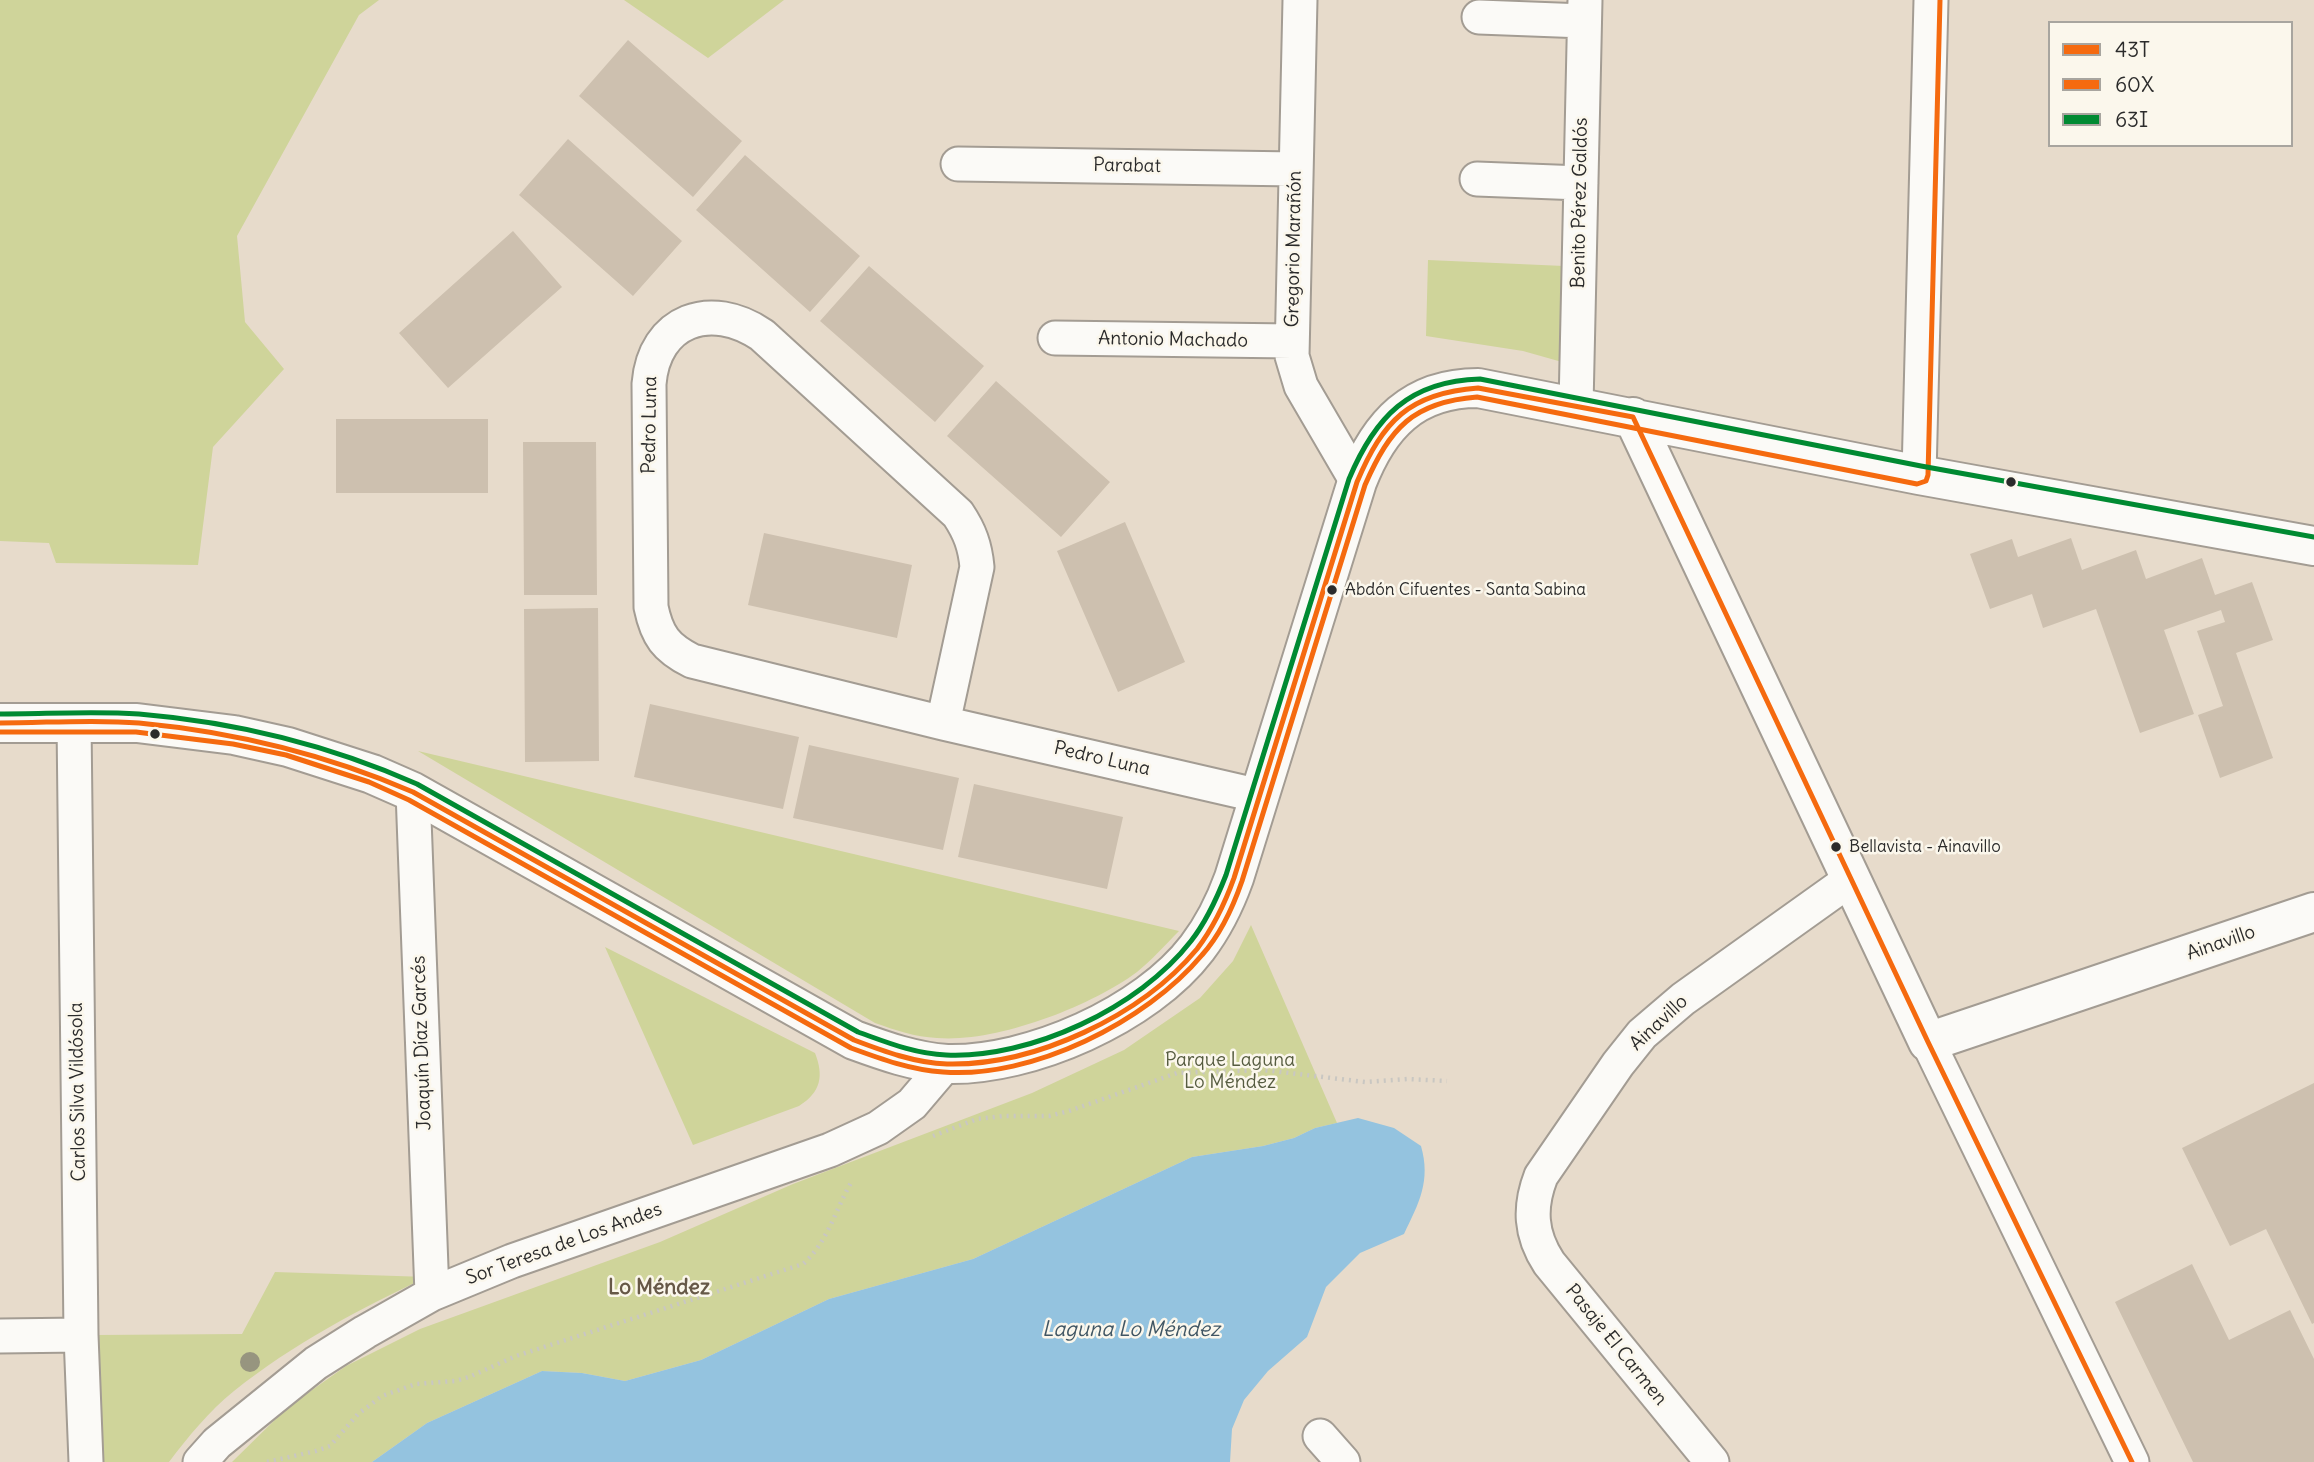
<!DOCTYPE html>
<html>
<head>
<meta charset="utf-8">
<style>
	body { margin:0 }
	#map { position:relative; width:2314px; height:1462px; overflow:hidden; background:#e7dbcb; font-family:Delius,sans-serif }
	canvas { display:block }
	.legend { position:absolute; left:2048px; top:21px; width:245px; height:126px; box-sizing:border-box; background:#fbf7ec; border:2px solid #a8a59f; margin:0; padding:9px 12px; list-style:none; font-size:21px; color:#2b2b2b }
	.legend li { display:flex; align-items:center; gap:14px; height:35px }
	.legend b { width:35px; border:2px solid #a8a59f }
</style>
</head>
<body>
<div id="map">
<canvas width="2314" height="1462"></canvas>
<ul class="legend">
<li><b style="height:9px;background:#f56a0f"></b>43T</li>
<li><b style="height:9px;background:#f56a0f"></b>60X</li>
<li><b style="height:9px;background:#008a32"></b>63I</li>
</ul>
</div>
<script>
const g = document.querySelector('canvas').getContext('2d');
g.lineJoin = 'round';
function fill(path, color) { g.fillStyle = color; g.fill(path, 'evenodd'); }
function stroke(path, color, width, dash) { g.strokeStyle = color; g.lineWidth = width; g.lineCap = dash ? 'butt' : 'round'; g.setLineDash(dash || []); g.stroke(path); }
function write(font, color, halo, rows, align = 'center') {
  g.font = font + ' Delius,sans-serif'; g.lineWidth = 5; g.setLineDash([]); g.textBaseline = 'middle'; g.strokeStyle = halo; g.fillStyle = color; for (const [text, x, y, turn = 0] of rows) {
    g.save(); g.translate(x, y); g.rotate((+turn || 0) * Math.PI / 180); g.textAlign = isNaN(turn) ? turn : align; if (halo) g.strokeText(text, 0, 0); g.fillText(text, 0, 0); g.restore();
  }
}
const green = new Path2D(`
	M0 0H379L359 15 237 236 245 322 284 369 213 447 198 565 56 563 49 543 0 541Z
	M624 0H784L708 58Z
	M1428 260 1564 266 1562 362 1523 351 1426 336Z
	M418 751 1179 931C1165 945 1152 960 1137 972 1090 1007 995 1043 937 1038 915 1037 895 1030 875 1023Z
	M1251 925 1337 1123 1315 1128 1294 1138 1263 1146 1192 1157 973 1259 829 1299 701 1360 625 1381 582 1373 542 1371 427 1423 372 1462H232L288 1407 346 1366 420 1329 660 1242 793 1184 1032 1093 1124 1050 1200 998 1233 961Z
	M605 947 815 1053C824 1076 821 1092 799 1106L693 1145Z
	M275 1272 427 1277C359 1309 293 1344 234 1391 209 1411 188 1437 169 1462H95L96 1335 242 1334Z`);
const water = new Path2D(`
	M1358 1118 1394 1128 1421 1146C1431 1181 1419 1203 1404 1234L1360 1253 1326 1287 1307 1337 1268 1371 1244 1400 1232 1429 1230 1462H372L427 1423 542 1371 582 1373 625 1381 701 1360 829 1299 973 1259 1192 1157 1263 1146 1294 1138 1315 1128Z`);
const building = new Path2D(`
	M628 40 742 141 693 197 579 96Z
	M568 139 682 241 633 296 519 195Z
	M745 155 860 256 810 312 696 210Z
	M513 231 562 287 448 388 399 333Z
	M869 266 984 366 935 422 820 321Z
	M996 381 1110 482 1061 537 947 436Z
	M336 419H488V493H336Z
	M523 442H596L597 595H524Z
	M1125 522 1185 662 1118 692 1057 551Z
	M764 533 912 565 897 638 748 605Z
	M2071 538 2082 570 2136 550 2146 579 2202 558 2215 595 2252 582 2273 640 2236 653 2273 758 2220 778 2198 715 2223 706 2197 631 2225 622 2221 610 2164 630 2194 714 2140 733 2096 609 2043 628 2032 594 1990 609 1970 554 2012 539 2018 557Z
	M598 608 599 761 525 762 524 609Z
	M650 704 799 737 783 809 634 777Z
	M809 745 959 778 943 850 793 818Z
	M974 784 1123 817 1107 889 958 857Z
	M2314 1083V1323L2312 1324 2266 1229 2230 1246 2182 1148Z
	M2192 1264 2229 1340 2290 1310 2314 1359V1462H2193L2115 1302Z`);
const path = new Path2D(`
	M933 1136 977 1119 1003 1116H1049L1069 1111 1177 1073 1264 1070 1365 1082 1408 1079 1447 1081
	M267 1462 316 1451 330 1446 358 1414 382 1396 416 1384 455 1381 469 1377 516 1356 803 1264C828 1242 835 1210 852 1181`);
const street = new Path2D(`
	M1300 0 1292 356 1301 386 1357 482
	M1479 17 1584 21
	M958 164 1296 169
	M1477 179 1581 183
	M1055 338 1292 341
	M1576 406 1585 0
	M1919 475 1931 0
	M74 722 81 1335 86 1462
	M943 723 977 567C975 546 970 532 958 514L762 335C711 300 654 320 649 384L651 607C657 636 666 648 692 661L943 723 1260 796
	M413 792 432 1294
	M1928 1042 2132 1462
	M0 1336 81 1335
	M1320 1436 1343 1462
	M200 1462 217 1443 316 1363 365 1332 432 1294 512 1261 830 1150 878 1128 912 1104 946 1064
	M1712 1462 1549 1263C1530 1234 1529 1207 1541 1176L1618 1064 1642 1034 1683 999 1851 879`);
const secondary = new Path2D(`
	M1633 417 1928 1042 2314 912
	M0 723H137L234 735 288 747 372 774 413 792 854 1040C884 1051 915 1062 947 1064 1030 1066 1146 1015 1197 948 1213 927 1225 903 1234 878L1357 482C1379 425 1413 388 1478 388L1919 475 2314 546`);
const bus1 = new Path2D(`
	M0 723C46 723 94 719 139 723 235 732 325 754 413 792L854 1040C883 1051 915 1063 947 1064 1035 1066 1141 1016 1197 949 1213 928 1225 903 1234 878L1357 482C1383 421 1409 393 1478 388L1633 417 1928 1042 2132 1462`);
const bus2 = new Path2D(`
	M0 732H136L233 744 286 755 369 782 409 800 851 1048C881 1059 911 1070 943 1072 1032 1079 1146 1022 1202 955 1221 934 1233 907 1242 881L1365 485C1390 428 1413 402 1477 397L1917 484 1926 481 1928 475 1940 0`);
const bus3 = new Path2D(`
	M0 714C46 714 93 711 139 714 235 722 329 745 417 784L858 1032C886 1042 915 1054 946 1055 1030 1059 1139 1008 1191 941 1206 922 1217 898 1226 875L1349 479C1375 417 1409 381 1480 379L1921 466 2314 537`);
const trees = [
	[250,1362]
];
const markers = [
	[2011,482,6,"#2b2b2b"],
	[1332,590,6,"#2b2b2b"],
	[155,734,6,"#2b2b2b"],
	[1836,847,6,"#2b2b2b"]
];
const busNames = [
	["Abdón Cifuentes - Santa Sabina",1345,590],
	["Bellavista - Ainavillo",1849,847]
];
const streetNames = [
	["Parabat",1127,166,1],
	["Benito Pérez Galdós",1580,203,-89],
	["Gregorio Marañón",1294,249,-89],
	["Antonio Machado",1173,340,1],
	["Pedro Luna",650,425,-89],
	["Pedro Luna",1102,759,13],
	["Ainavillo",2221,943,-19],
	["Ainavillo",1659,1023,-43],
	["Joaquín Díaz Garcés",422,1043,-92],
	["Carlos Silva Vildósola",78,1092,-91],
	["Sor Teresa de Los Andes",564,1244,-20],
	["Pasaje El Carmen",1616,1345,51]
];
const parkNames = [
	["Parque Laguna",1230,1061],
	["Lo Méndez",1230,1083]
];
const neighbourhoodNames = [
	["Lo Méndez",659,1288]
];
const waterNames = [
	["Laguna Lo Méndez",1131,1330]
];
fill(green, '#cfd49a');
fill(water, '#94c3df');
fill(building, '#cdc0af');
stroke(street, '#a39c93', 37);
stroke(secondary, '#a39c93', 42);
stroke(path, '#c9c7c2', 4.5, [2, 5]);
stroke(street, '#fbfaf7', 33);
stroke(secondary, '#fbfaf7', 38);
stroke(bus1, '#f56a0f', 5);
stroke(bus2, '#f56a0f', 5);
stroke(bus3, '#008a32', 5);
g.fillStyle = '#97957f';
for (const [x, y] of trees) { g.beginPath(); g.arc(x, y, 10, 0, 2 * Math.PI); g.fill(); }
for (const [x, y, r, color] of markers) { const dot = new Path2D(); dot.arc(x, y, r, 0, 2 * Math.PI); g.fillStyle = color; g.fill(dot); stroke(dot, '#fbf7ec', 2.5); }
write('17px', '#2b2b2b', '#fbf7ec', busNames, 'left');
write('19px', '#2b2b2b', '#fbf7ec', streetNames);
write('19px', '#565c40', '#fbf7ec', parkNames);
write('bold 21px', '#665847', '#fbf7ec', neighbourhoodNames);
write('italic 21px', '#405664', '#fbf7ec', waterNames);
</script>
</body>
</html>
